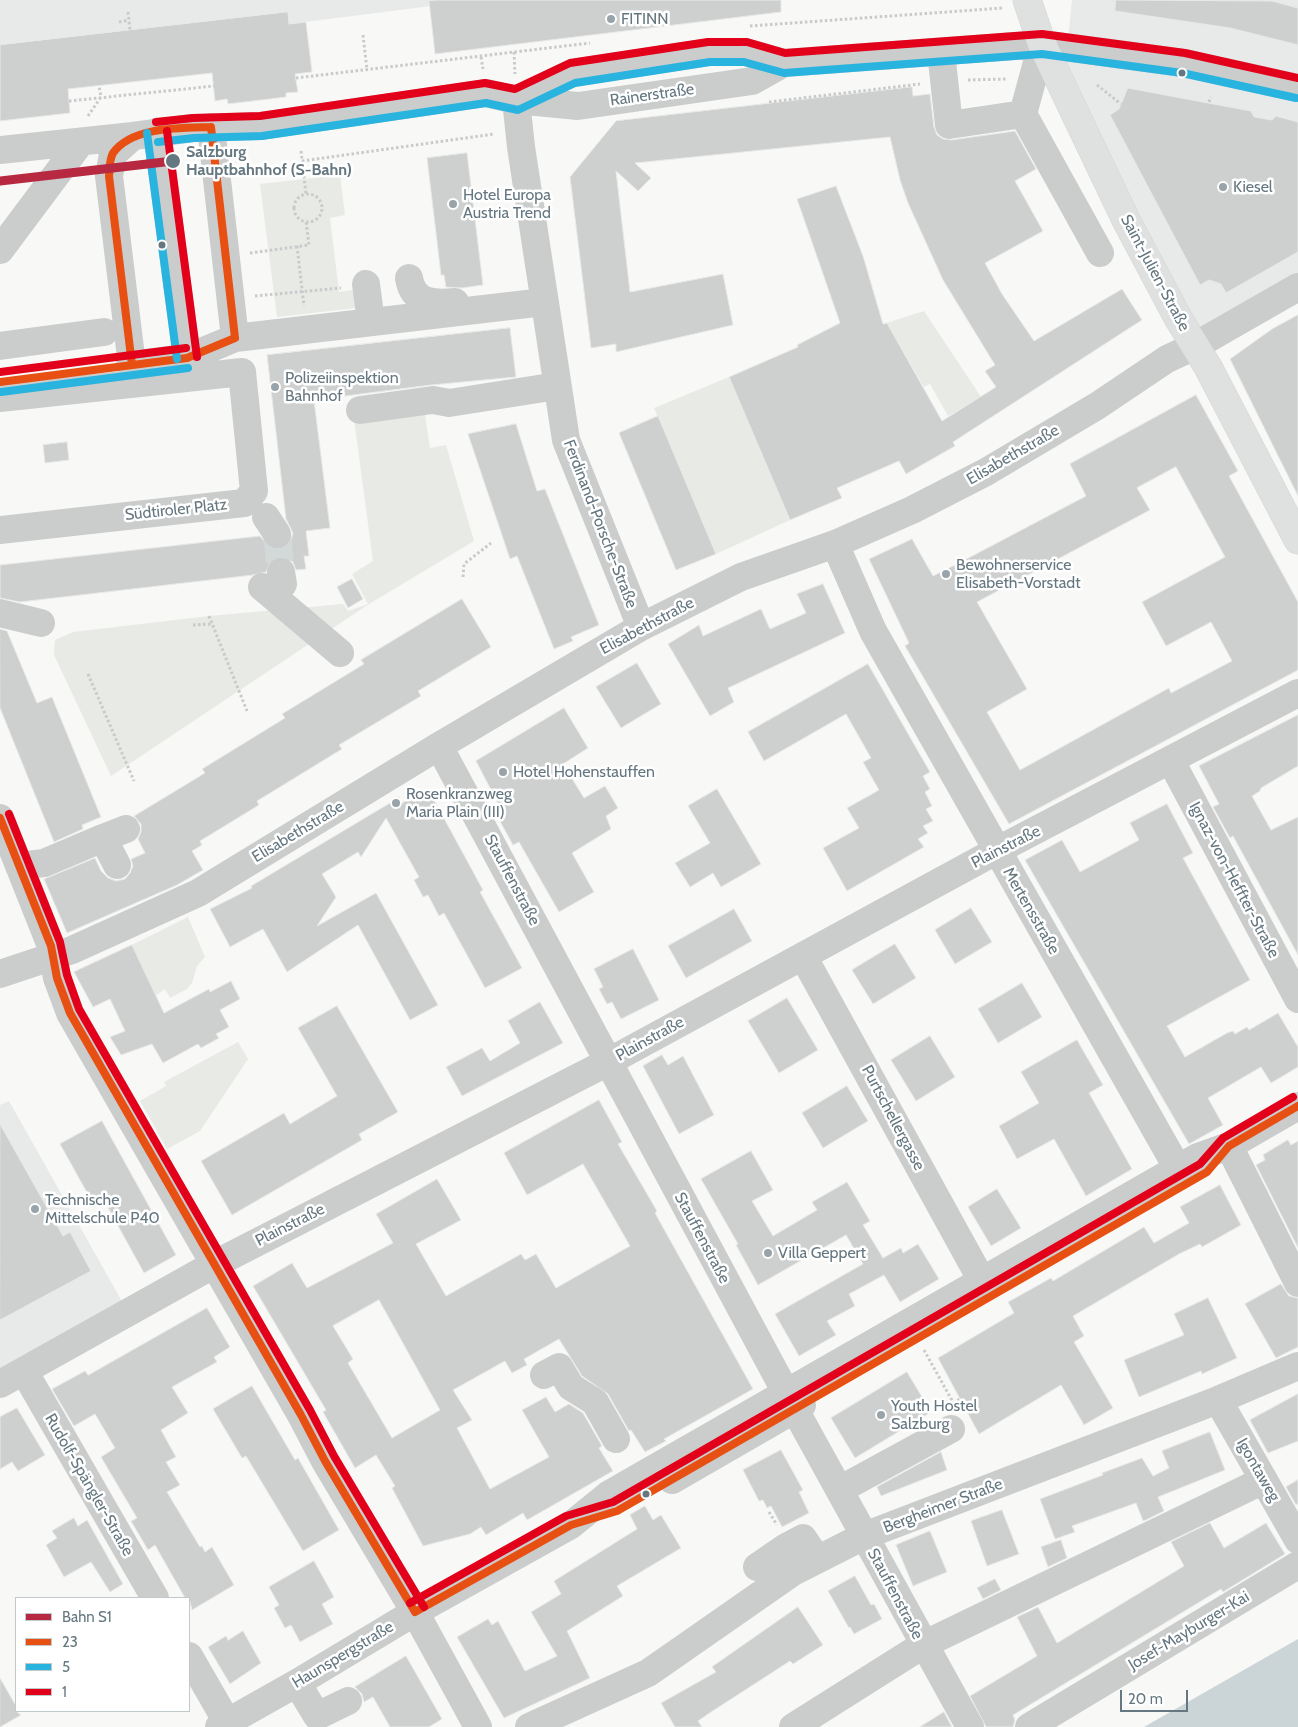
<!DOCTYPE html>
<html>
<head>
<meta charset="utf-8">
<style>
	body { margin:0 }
	#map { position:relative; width:1298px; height:1727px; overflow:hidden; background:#f8f8f7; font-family:Cabin,sans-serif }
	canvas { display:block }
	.legend { position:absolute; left:15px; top:1597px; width:175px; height:115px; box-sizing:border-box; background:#fff; border:1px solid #c1c9cc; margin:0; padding:6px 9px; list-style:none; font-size:15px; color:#657780 }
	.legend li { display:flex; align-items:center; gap:10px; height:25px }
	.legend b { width:25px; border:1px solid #c1c9cc }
	.scale { position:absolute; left:1120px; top:1690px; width:68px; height:22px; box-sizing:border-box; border:2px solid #657780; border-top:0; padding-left:6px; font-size:15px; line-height:18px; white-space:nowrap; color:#657780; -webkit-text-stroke:4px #fff; paint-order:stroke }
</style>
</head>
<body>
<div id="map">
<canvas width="1298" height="1727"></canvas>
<ul class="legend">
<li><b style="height:6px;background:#b72841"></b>Bahn S1</li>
<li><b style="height:6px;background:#e75012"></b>23</li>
<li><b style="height:6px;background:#29b4df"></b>5</li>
<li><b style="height:6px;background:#e2001a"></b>1</li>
</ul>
<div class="scale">20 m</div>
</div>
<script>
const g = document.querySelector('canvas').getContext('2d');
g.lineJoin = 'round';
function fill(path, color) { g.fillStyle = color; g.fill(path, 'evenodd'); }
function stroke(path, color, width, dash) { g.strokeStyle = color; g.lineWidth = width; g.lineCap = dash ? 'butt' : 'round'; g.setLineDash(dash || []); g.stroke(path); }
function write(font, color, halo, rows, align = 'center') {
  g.font = font + ' Cabin,sans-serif'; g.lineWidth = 5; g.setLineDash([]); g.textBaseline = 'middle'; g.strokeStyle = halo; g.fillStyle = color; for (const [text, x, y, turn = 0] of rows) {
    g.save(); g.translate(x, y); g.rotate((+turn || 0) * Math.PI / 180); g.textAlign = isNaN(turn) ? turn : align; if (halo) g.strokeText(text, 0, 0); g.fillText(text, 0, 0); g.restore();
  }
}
const built = new Path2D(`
	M0 0H479L289 24 288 12 0 45Z
	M1072 0H1298V278L1200 334 1063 91Z
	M9 1101 128 1312 0 1385V1105Z`);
const green = new Path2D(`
	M340 175 345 215 330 218 339 292 354 290 356 308 277 317 260 184Z
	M924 311 981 397 948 416 930 384 924 387 887 323 883 324Z
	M729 377 790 520 716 554 654 408Z
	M424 409 430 448 446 445 474 541 369 604 111 776 54 655 55 640 73 632 209 616 343 604 348 611 368 604 352 574 373 561 354 419Z
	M188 917 205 957 197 966 192 983 187 989 170 998 165 989 155 996 132 945Z
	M238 1042 248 1059 200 1131 167 1149 140 1101 166 1086 164 1082Z`);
const water = new Path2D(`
	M1298 1639V1727H1144Z`);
const building = new Path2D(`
	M438 0H781V12L435 54 429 1Z
	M1116 0 1272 1 1298 8V45L1230 28 1115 11Z
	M288 12 289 24 306 22 312 72 295 74 298 92 286 93V97L228 104 227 99 215 101 212 73 68 89 70 113 0 121V45Z
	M912 87 913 96 930 94 934 127 937 135 943 139 951 140 1015 131 1036 169 1015 181 1043 231 985 263 1002 294 1034 341 1122 289 1142 320 953 442 955 446 906 474 899 461 837 488 842 498 790 520 729 377 798 347 797 345 840 323 797 199 836 186 863 256 883 324 887 323 942 421 996 387 985 371 995 365 943 280 908 203 900 180 890 137 635 163 651 178 638 191 616 171 630 292 723 274 733 325 616 352V344L591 348 570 177 616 121Z
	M1128 88 1251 111 1254 117 1272 120 1276 116 1298 122V252L1226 293 1221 284 1209 280 1200 285 1110 115 1119 109Z
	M467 153 483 285 462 288 446 287 444 275H441L427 158Z
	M1298 315V496L1230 359 1272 329Z
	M510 328 516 377 431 385 314 400 330 528 306 531 309 556H304L306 569 296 570 293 562 287 558 279 557 271 560 266 572 253 575 20 602 0 598V565L260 536 270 548 278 550 286 547 291 541 293 533 286 519 267 355Z
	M1196 395 1238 471 1229 476 1298 602V670L1009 824 905 646 909 643 869 559 912 539 933 576 959 563 1086 496 1070 464ZM1176 467 1225 557 1142 602 1166 646 1211 622 1232 661 1171 693 1169 688 1020 770 987 712 1027 689 977 602 1150 510 1137 488Z
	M658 416 716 554 676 570 619 433Z
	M516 424 537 491 545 489 599 625 571 637 573 641 554 649 517 556 510 559 468 434Z
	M67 442 69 460 45 463 43 445Z
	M352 579 363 599 348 608 337 587Z
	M823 584 845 633 728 688 734 702 710 716 668 644 699 625 703 636 761 609 770 629 806 613 797 594Z
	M462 599 491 647 418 691 421 696 339 745 342 749 257 801 259 805 200 841 202 845 192 851 203 870 177 885 67 933 44 879 95 858 101 871 108 878 116 881 125 879 130 873 133 866 131 859 145 853 138 839 141 832V824L134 816 205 773 202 769 285 718 282 714 364 664 361 660Z
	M0 629 7 631 37 703 52 697 101 817 82 825 83 829 54 842 0 708Z
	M637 663 661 704 621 728 596 687Z
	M868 664 930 772 923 776 930 789 925 792 932 806 926 809 933 821 923 826 928 833 918 839 924 847 847 891 823 848 859 828 847 808 879 790 863 762 871 758 846 714 764 761 748 732Z
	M564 708 588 748 563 764 584 798 605 786 618 808 606 816 611 829 572 853 594 892 559 912 519 842 513 845 496 814 502 811 476 761Z
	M1298 715V766L1261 788 1260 791 1252 796 1271 830 1298 817V955L1233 836 1230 838 1213 807 1219 804 1199 766Z
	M428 789 483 890 480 892 522 968 485 988 444 913 439 916 428 895 423 897 414 880 419 877 386 818 361 857 358 852 322 874 336 897 317 926 376 893 438 1005 410 1020 358 925 287 972 263 929 230 947 210 909 252 888 251 886 400 797 393 808Z
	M717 789 761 864 721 887 713 873 690 887 675 863 710 843 688 806Z
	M1167 804 1193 853 1183 858 1250 980 1167 1026 1185 1057 1227 1033 1233 1031 1235 1034 1247 1027 1249 1030 1278 1013 1298 1047V1067L1271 1083 1261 1067 1208 1098 1223 1125 1189 1144 1025 860 1062 840 1080 872 1139 840 1130 823Z
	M971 908 992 942 955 964 935 930Z
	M734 909 752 941 686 978 668 946Z
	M895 944 916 978 873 1004 852 970Z
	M132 945 164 1013 209 989 210 992 231 981 240 999 220 1010 229 1027 216 1034 219 1038 201 1048 198 1044 163 1063 152 1044 121 1055 110 1037 125 1031 110 999 93 1007 74 972Z
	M633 949 659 1000 621 1019 612 1002 607 1004 599 989 603 987 594 969Z
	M1022 983 1042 1017 998 1043 978 1009Z
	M787 998 818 1050 779 1073 748 1021Z
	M540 1002 563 1043 462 1096 446 1067 482 1048 490 1061 520 1043 508 1021Z
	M337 1006 398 1112 359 1134 362 1140 232 1215 201 1161 284 1113 290 1124 337 1096 298 1028Z
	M930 1036 955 1077 916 1101 891 1060Z
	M1077 1040 1103 1085 1089 1093 1132 1169 1086 1196 1054 1139 1017 1159 999 1126 1039 1103 1021 1072Z
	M662 1055 668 1065 683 1056 714 1115 679 1134 643 1066Z
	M847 1086 868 1121 823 1148 802 1113Z
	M599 1100 622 1142 618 1144 657 1211 655 1213 753 1389 664 1439 666 1441 645 1452 631 1430 629 1431 608 1394 582 1376 559 1339 524 1359 527 1365 512 1373 505 1361 453 1390 472 1420 457 1428 490 1489 549 1457 522 1410 546 1397 555 1412 569 1404 583 1413 602 1446 599 1448 613 1471 527 1520 523 1513 486 1535 481 1527 470 1534 423 1546 392 1488 395 1486 376 1455 355 1468 323 1412 326 1410 253 1286 292 1263 307 1288 393 1243 376 1214 437 1179 461 1220 416 1244 446 1296 521 1254 525 1260 536 1254 556 1288 630 1246 583 1164 527 1195 504 1153ZM379 1300 440 1410 392 1438 348 1363 353 1359 333 1326Z
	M102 1121 176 1255 144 1273 105 1202 95 1207 60 1144Z
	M0 1124 63 1236 70 1232 91 1271 0 1320Z
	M1288 1140 1291 1145 1298 1141V1248L1256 1165 1265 1160 1263 1155Z
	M751 1151 773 1190 752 1201 773 1236 817 1210 812 1202 847 1182 870 1221 863 1225 883 1258 901 1248 903 1253 918 1244 939 1279 900 1302 884 1275 849 1294 855 1306 827 1321 836 1335 799 1356 775 1314 863 1264 846 1235 758 1285 736 1245 738 1244 701 1179Z
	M1220 1185 1241 1225 1202 1247 1200 1244 1179 1254 1073 1316 1084 1336 1074 1342 1113 1408 1084 1425 1061 1385 979 1434 938 1358 1014 1313 1008 1302 1051 1278 1053 1281 1144 1227 1154 1243 1189 1223 1180 1207Z
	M997 1189 1021 1228 991 1246 968 1207Z
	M1281 1284 1289 1296 1298 1298V1347L1276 1358 1245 1304Z
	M1208 1298 1237 1358 1202 1374 1201 1371 1139 1397 1124 1360 1184 1335 1174 1314Z
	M207 1308 230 1347 214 1357 217 1362 172 1387 188 1413 161 1430 176 1457 166 1462 180 1485 167 1492 200 1547 202 1546 205 1552 212 1547 234 1585 192 1610 189 1598H185L155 1545 148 1550 131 1521 137 1518 101 1457 115 1448 95 1414 74 1426 52 1389 85 1371 88 1375Z
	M907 1372 931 1412 855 1458 831 1418Z
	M252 1386 295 1460 298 1458 339 1530 303 1551 246 1456 242 1458 213 1409Z
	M1298 1394V1441L1268 1453 1250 1420Z
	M17 1408 45 1455 18 1471 12 1462 0 1469V1417Z
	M1210 1432 1225 1470 1158 1497 1164 1511 1146 1520 1143 1521 1136 1503 1072 1526 1075 1532 1055 1539 1040 1499 1103 1475 1102 1473 1142 1458 1153 1476 1169 1468 1162 1451Z
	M781 1450 803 1490 799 1492 809 1513 782 1527 771 1506 767 1508 763 1500 759 1501 743 1470Z
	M941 1452 947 1470 881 1496 877 1487Z
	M1298 1480V1504L1296 1505 1286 1487Z
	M645 1506 653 1520 661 1515 681 1548 617 1586 623 1596 567 1631 590 1678 504 1718 457 1637 488 1619 492 1625 498 1621 525 1671 557 1656 531 1612 561 1594 554 1581 637 1529 630 1515Z
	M1002 1510 1019 1554 987 1566 971 1521Z
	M74 1518 78 1526 87 1520 123 1584 110 1592 91 1562 64 1577 46 1545 57 1538 52 1531Z
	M1210 1523 1224 1548 1266 1523 1285 1554 1223 1592 1221 1589 1013 1715 1015 1720 1013 1727H986L970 1696 1037 1656 1017 1617 1038 1607 1057 1643 1184 1566 1171 1542Z
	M930 1531 947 1572 913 1586 896 1545Z
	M1061 1540 1067 1558 1048 1567 1041 1547Z
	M314 1561 334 1597 322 1604 333 1624 300 1642 291 1625 285 1628 274 1608 279 1605 269 1587Z
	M855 1576 871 1605 874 1604 882 1619 854 1634 850 1627 849 1628 828 1591Z
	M995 1579 1001 1590 983 1599 977 1588Z
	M798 1607 823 1645 793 1664 790 1661 708 1714 698 1721 702 1727H675L661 1703 716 1672 712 1667Z
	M243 1631 261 1663 230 1684 208 1647 226 1636 228 1640Z
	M406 1656 442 1719 429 1727H390L373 1697 364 1702 362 1694 355 1687Z
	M0 1678 16 1706V1711L21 1715 0 1727Z
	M944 1712 952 1727H920Z`);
const minorTunnel = new Path2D(`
	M277 534 281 572`);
const path = new Path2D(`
	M128 12 130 30
	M119 22 129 20
	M750 26 1003 8
	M363 35 367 70
	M514 52 515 74
	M481 57 483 69
	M296 78 590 43
	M968 80 1006 79
	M1097 85 1121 104
	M69 101 214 86
	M769 102 920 84
	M1209 102 1211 97
	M88 116 101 97 99 86
	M301 151 306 194
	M302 161 494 134
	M294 208a14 14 0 1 1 28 0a14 14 0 1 1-28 0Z
	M297 246 304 306
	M250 253 309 245 306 221
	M255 296 341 288
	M463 577 464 564 491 543
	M209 616 247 711
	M193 625 212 624
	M88 674 134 781
	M924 1350 954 1404
	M953 1403 960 1399
	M769 1512 777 1525`);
const minor = new Path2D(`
	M1042 44 1023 114 1100 253
	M941 52 949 125 1023 114
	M516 100 572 73 709 52H745L784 63 1042 44 1184 63 1298 88
	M516 100 521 147 566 440 641 627
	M211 127 235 338
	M157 132 187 358
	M0 150 133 136
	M0 250 80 143
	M409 278C413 304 435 304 455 302
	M366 284 371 322
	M0 346 104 332
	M130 365 187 358 235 338 544 302
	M132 365 109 176 113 154 133 136 193 128 261 126 486 93 516 100 578 106 752 81 784 63
	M0 398 242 372 254 491 244 503 0 530
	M360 410 433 400 449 403 557 386
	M266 517 277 534
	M835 544 873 631 1178 1169
	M281 572 283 584
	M262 587 340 653
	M0 613 41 623
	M439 746 799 1417 970 1727
	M1171 761 1298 999
	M0 818 51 946 57 978 70 1013 301 1415 325 1461 415 1612 478 1727
	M117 865 103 838 126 829
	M19 866 44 863 103 838
	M803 956 982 1281
	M0 974 72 950 198 893 439 746 641 627 741 577 835 544 912 510 986 472 1097 406 1167 359 1195 346 1298 287
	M1229 1146 1298 1283
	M24 1371 155 1598
	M544 1375 559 1367 571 1387 595 1402 616 1439
	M0 1384 213 1265 608 1062 996 851 1298 693
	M1218 1400 1298 1540
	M672 1480 802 1405
	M841 1489 951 1429
	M757 1567 786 1547 803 1538 817 1559
	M189 1656 227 1722
	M297 1683 317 1716 348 1701
	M219 1727 297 1683 415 1612 571 1525 608 1495 1198 1157 1229 1146 1298 1106
	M529 1727 648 1673 793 1572 864 1536 1218 1400 1298 1366
	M793 1727 923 1645 1264 1480
	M1029 1727 1298 1565`);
const major = new Path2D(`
	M1027 0 1042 44 1126 220 1178 318 1208 367 1298 540`);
const bus1 = new Path2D(`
	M211 127 235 338
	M132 365 109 176C110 169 109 160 113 153 132 126 182 128 211 127
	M0 382 187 358 235 338
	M0 818 51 946 57 978 70 1013 301 1415 325 1461 415 1612
	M415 1612 571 1525 617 1511 1207 1172 1229 1146 1298 1106`);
const bus2 = new Path2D(`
	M147 133 177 359
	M158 142 194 138 262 136 486 103 518 110 575 83 710 62H744L784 73 1042 54 1182 73 1296 98
	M1 392 188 368`);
const bus3 = new Path2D(`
	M156 122 193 118 260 116 485 83 515 89 570 63 708 42H747L785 53 1042 34 1185 53 1298 78
	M167 131 197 357
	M0 372 186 348
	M9 814 60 942 67 975 79 1009 310 1410 334 1456 424 1607
	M410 1603 566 1516 613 1502 1200 1164 1223 1138 1293 1097`);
const rail1 = new Path2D(`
	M0 181 173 161`);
const markers = [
	[611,19,5,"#98a4aa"],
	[1182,73,4.5,"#657780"],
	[173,161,8,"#657780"],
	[1223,187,5,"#98a4aa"],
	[453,204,5,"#98a4aa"],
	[162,245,4.5,"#657780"],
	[275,387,5,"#98a4aa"],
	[946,574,5,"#98a4aa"],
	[503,772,5,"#98a4aa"],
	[396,803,5,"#98a4aa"],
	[35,1209,5,"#98a4aa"],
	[768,1253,5,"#98a4aa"],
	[881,1415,5,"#98a4aa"],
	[646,1494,4.5,"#657780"]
];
const poiNames = [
	["FITINN",621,19],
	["Kiesel",1233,187],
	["Hotel Europa",463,195],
	["Austria Trend",463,213],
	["Polizeiinspektion",285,378],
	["Bahnhof",285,396],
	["Bewohnerservice",956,565],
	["Elisabeth-Vorstadt",956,583],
	["Hotel Hohenstauffen",513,772],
	["Rosenkranzweg",406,794],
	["Maria Plain (III)",406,812],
	["Technische",45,1200],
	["Mittelschule P40",45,1218],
	["Villa Geppert",778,1253],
	["Youth Hostel",891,1406],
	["Salzburg",891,1424]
];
const streetNames = [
	["Rainerstraße",652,95,-8],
	["Saint-Julien-Straße",1155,273,62],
	["Elisabethstraße",1013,455,-30],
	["Südtiroler Platz",176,510,-6],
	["Ferdinand-Porsche-Straße",600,524,69],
	["Elisabethstraße",647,626,-28],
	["Elisabethstraße",298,832,-31],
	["Plainstraße",1006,847,-27],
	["Stauffenstraße",512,880,62],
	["Ignaz-von-Heffter-Straße",1234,880,62],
	["Mertensstraße",1031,911,60],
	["Plainstraße",650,1039,-29],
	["Purtschellergasse",893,1118,62],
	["Plainstraße",290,1225,-27],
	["Stauffenstraße",702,1238,62],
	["Igontaweg",1258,1470,60],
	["Rudolf-Spängler-Straße",89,1485,60],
	["Bergheimer Straße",943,1506,-21],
	["Stauffenstraße",895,1594,62],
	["Josef-Mayburger-Kai",1189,1631,-31],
	["Haunspergstraße",343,1655,-31]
];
const stopNames = [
	["Salzburg",186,152],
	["Hauptbahnhof (S-Bahn)",186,170]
];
fill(built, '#e8e9e9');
fill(green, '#e7eae5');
fill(water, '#cbd4d6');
fill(building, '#ced0d0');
stroke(building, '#e8e8e7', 1);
stroke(minorTunnel, '#d3d8d9', 28, [28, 14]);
stroke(major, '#d4d5d5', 29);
stroke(path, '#c8cacb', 3, [2.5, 2.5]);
stroke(minor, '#cbcccc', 28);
stroke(major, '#dfe0e0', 28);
stroke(bus1, '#e75012', 8);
stroke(bus2, '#29b4df', 8);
stroke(bus3, '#e2001a', 8);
stroke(rail1, '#b72841', 9);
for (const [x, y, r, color] of markers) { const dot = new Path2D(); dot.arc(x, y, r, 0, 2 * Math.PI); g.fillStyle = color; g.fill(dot); stroke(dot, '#fff', 2); }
write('16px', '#657780', '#fff', poiNames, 'left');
write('16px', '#657780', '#fff', streetNames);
write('bold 16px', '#657780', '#fff', stopNames, 'left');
</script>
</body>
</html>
